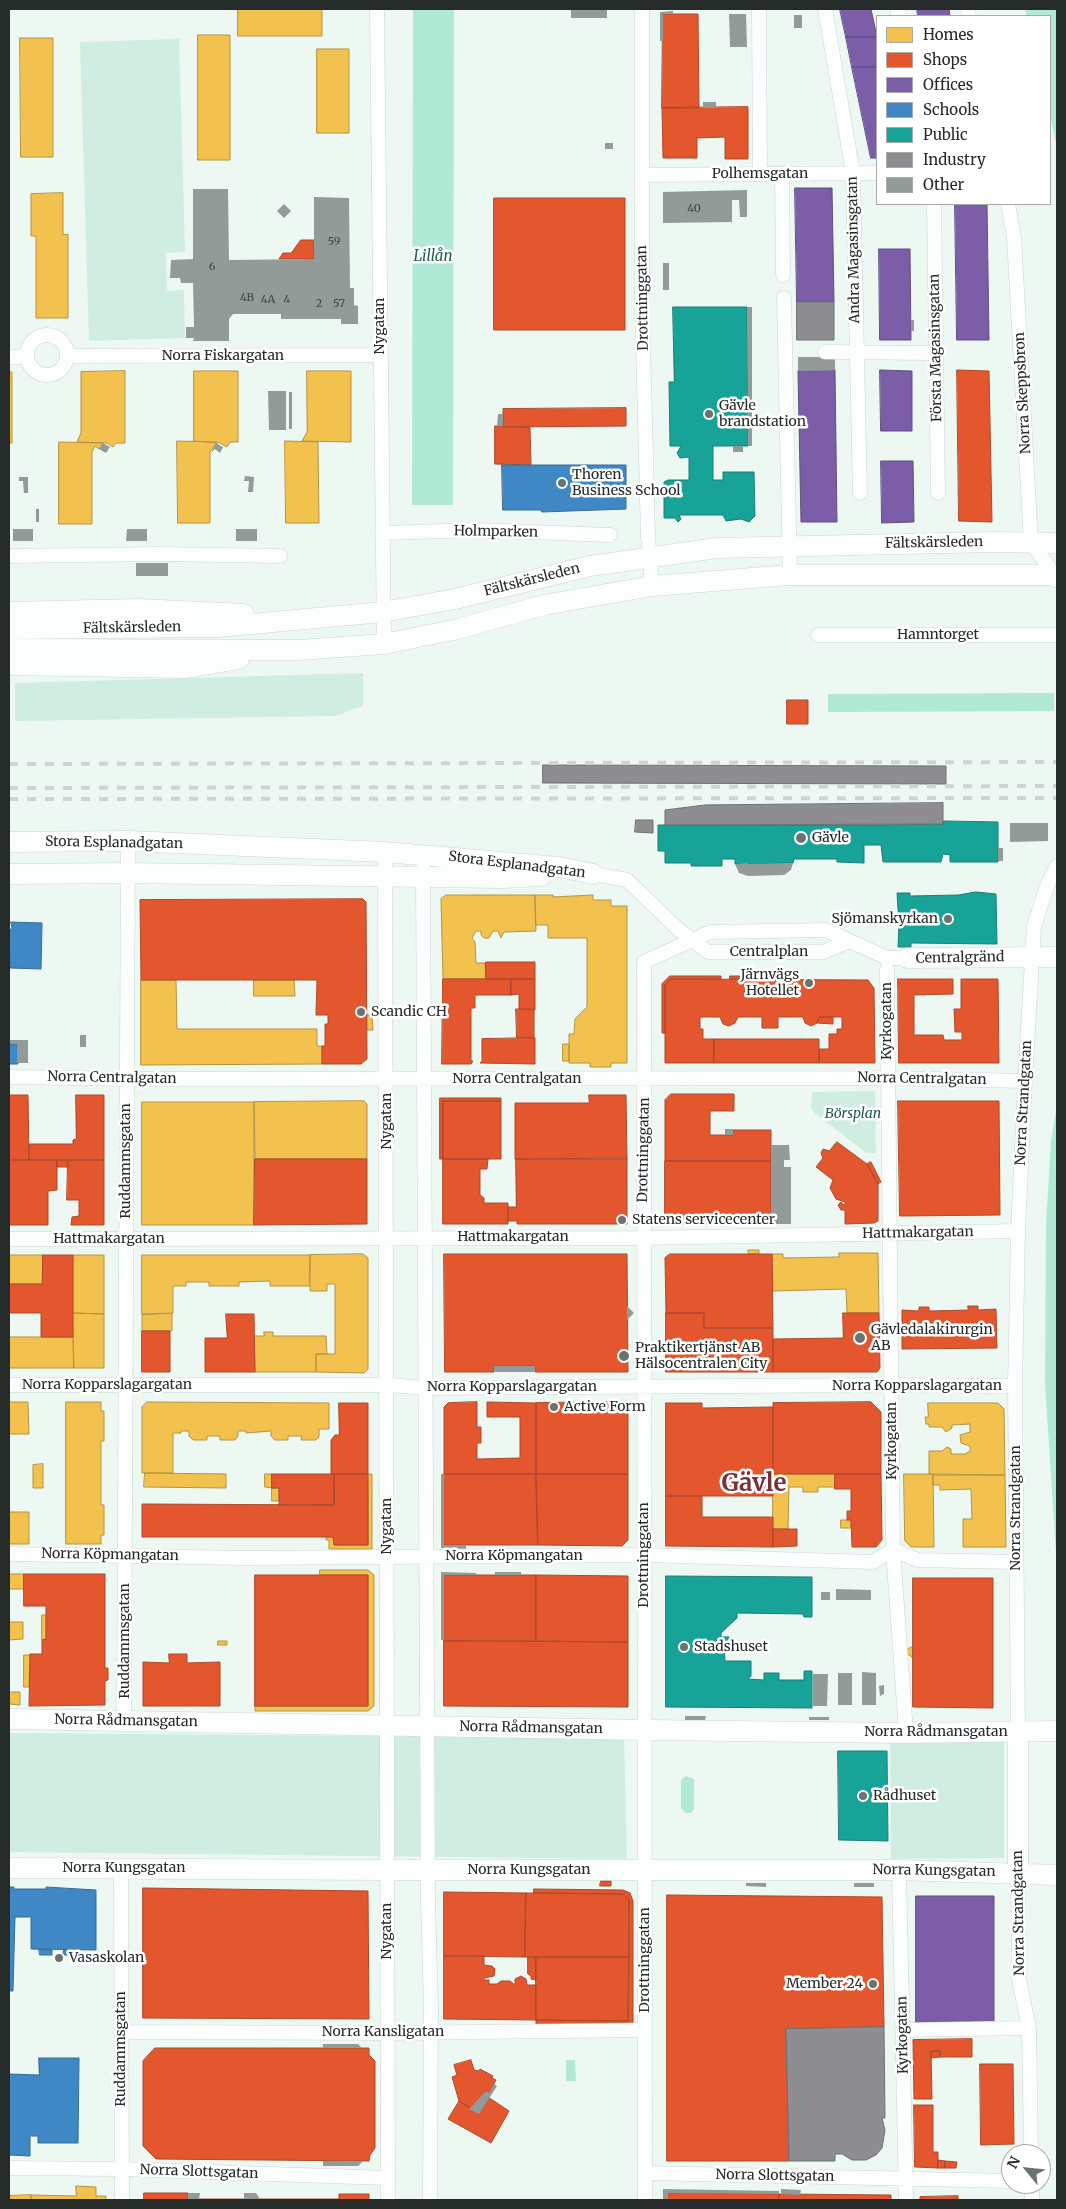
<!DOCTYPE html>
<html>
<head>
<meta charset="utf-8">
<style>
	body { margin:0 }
	#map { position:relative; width:1066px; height:2209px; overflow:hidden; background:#edf8f3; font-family:Merriweather,serif }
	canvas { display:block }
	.frame { position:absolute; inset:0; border:10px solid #242b28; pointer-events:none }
	.legend { position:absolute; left:876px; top:15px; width:175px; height:190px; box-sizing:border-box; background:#fff; border:1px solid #a7aaa9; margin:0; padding:6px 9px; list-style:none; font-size:15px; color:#242b28 }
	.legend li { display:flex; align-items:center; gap:10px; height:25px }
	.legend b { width:25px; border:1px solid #a7aaa9 }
	.north { position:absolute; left:1001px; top:2144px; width:50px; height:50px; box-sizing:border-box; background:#fff; border:1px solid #a7aaa9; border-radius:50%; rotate:298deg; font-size:14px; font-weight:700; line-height:20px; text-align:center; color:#242b28 }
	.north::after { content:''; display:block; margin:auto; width:18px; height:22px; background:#6a736f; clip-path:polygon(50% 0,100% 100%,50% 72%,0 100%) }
</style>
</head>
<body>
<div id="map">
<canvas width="1066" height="2209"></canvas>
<div class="frame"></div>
<ul class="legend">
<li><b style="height:14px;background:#f2c14e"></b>Homes</li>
<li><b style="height:14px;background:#e4572e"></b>Shops</li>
<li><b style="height:14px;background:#7b5ea7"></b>Offices</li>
<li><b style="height:14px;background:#3f88c5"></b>Schools</li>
<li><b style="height:14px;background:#17a398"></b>Public</li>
<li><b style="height:14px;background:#8d8d92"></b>Industry</li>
<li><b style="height:14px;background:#939b98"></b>Other</li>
</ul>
<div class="north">N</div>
</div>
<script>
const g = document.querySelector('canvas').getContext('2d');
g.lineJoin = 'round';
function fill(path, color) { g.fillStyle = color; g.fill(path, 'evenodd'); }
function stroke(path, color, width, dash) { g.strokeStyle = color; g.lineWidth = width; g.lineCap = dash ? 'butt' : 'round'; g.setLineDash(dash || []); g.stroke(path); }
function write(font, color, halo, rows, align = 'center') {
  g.font = font + ' Merriweather,serif'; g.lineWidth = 5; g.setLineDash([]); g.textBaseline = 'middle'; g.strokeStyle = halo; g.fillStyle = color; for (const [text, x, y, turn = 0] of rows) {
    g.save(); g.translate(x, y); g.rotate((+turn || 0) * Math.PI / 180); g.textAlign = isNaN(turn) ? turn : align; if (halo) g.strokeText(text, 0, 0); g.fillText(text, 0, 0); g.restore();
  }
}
const green = new Path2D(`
	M179 39 185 252 166 253 167 291 184 290 185 338 89 341 80 42Z
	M363 673V706L335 716 15 721V683Z
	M875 1091 876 1153H866L811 1110 812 1092Z
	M1004 1731V1858L891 1859 890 1732Z
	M9 1733 624 1738 627 1859 9 1852Z`);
const water = new Path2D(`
	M413 9H454L453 505H412Z
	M1025 9H1057V148L1050 115V16H1027Z
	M1054 693V711L828 712V694Z
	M1057 1105V1569L1045 1384 1046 1225 1051 1141Z
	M686 1776 694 1779V1809L691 1813H686L681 1808V1780Z
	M566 2060H575L576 2081H566Z`);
const homes = new Path2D(`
	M238 9H322V36H238Z
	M198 35H230V160H198Z
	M20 38H53V157H21Z
	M317 49H349V133H317Z
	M63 193V235L68 234V318H36V236H31V194Z
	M125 371V443H116L113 447 107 443 77 442 81 433V372Z
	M194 371H238V442H230L227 447 220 443 194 441Z
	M307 371H351V442L302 441 307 432Z
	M9 372H12V443H9Z
	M177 441 217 442 210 452V523H178Z
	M285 441 318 442 319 523H286Z
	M59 442 103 443 99 449 95 446 92 452V524H59Z
	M446 895H535L536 931 504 932 501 938 498 931H493L489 938H484L481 935V931H476L472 938 475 942 476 963H485L486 979H443L441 899Z
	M535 895H553V897L593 895V900H611V906H627V1063H611V1067H590V1063H569V1034H574L575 1019 587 1007V938H548V925H536Z
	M141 980H176L177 1029H317V1046H322V1064L141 1065Z
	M254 980H294L295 996H254Z
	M367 1015H372L373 1030H367Z
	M563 1044H569V1061H563Z
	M364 1101 367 1104V1159H255L254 1102Z
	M142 1102H254V1225H142Z
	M748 1250H759V1254H749Z
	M839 1253H878L879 1313H847L846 1289 773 1291 772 1254H783V1258L839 1257Z
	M363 1254 368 1258V1369L364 1373 316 1372V1354H335V1284H327V1291H310V1255Z
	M9 1255H43L42 1284H9Z
	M73 1255H104V1314L73 1313Z
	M142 1255H310L309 1286H270V1281L239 1282V1286H209V1282H186V1286H173V1313L142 1314Z
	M73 1313 104 1314V1368H74Z
	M172 1314V1331H142V1315Z
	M264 1332H273V1336H326L327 1354H316V1372H255L254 1336H264Z
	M9 1337H73L74 1368H9Z
	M9 1402H28L29 1434H9Z
	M66 1402H101V1411H104V1441H101V1505H104V1535H101V1544H66Z
	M147 1402 329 1403V1429H319V1437L316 1440H301L302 1436H288V1440H275L271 1436V1431L246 1433V1431H238V1436L235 1440H220V1436H207V1440H193L189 1436V1431H181V1433H173V1473H142V1407Z
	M928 1403H998L1004 1409 1005 1475 929 1474V1451H942L947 1447 951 1449V1454H965L970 1451V1446L961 1443 960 1435 970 1432V1424L952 1425V1428L946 1432 942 1427H929V1424H926L925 1417H928Z
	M43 1464V1488H33V1465Z
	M145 1473 226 1474V1488L144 1487Z
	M265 1474H272V1488L265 1487Z
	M368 1474H372V1549H329V1540H326V1537H333L334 1545H368Z
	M773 1474H835V1487H818V1492H803V1487H789L788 1529H773Z
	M904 1474H933L934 1547H911L905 1541Z
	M933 1475H1005L1006 1547H963V1519H972L971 1489 940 1490V1485H933Z
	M272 1488H279V1501H272Z
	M9 1512H29V1544H9Z
	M841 1520H851V1528H841Z
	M320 1570H368L374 1575V1706L368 1711H255V1706H368V1575H320Z
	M9 1574H24V1589H9Z
	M42 1615H46V1639L42 1640Z
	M9 1622H23V1639L9 1640Z
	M218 1641H227V1645H218Z
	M911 1647H913V1658L905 1652Z
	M24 1655H30L29 1687H24Z
	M9 1692H20V1705L9 1704Z
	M76 2186 96 2187V2196H106V2200H31V2195L76 2196Z
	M31 2195V2200H9V2196Z`);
const shops = new Path2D(`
	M663 14H698L699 108H662Z
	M748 107V159H725V137L697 138V158H663L662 108Z
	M494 198H625V330H494Z
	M301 240H314V259H279L283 253H291Z
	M957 370 989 371 992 522 959 521Z
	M626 408V426L503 427V409Z
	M495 426 530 427 531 465 495 464Z
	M787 700H808V724H787Z
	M363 899 366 902 367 1059 361 1064H322V1046H325V1024H328V1015H316L317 980H141L140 900Z
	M486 962H535V979H486Z
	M670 976H721V979H671L665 985V1033H662V984Z
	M730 976H770V979H730Z
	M443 979H511V995H475V1008H471V1061H473L471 1064H442Z
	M511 979H535V1010L519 1009V994L511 995Z
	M671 979 868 980 874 988 875 1063H819V1049H829V1034H837V1029H842V1017H820L817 1023 811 1026 805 1023 803 1017H778V1028H762V1017H738L735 1023 729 1026 723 1024 720 1017H700V1029H703V1039H714V1063H665V985Z
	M898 979H953V994L914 995V1035H943L944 1040H962V1032H955L954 1009H961V979H998L999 1063H899Z
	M516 1009H534V1038H517Z
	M820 1017H833V1024L817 1023Z
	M535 1038V1064L480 1063 482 1061V1039Z
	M714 1039H819V1063H714Z
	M671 1094H734V1111H710V1135H733V1130H771V1161H665V1100Z
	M9 1095H28L29 1160H9Z
	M76 1095H104V1160H29V1144H73V1140L76 1139Z
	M589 1095H626L627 1159H515V1103H589Z
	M440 1098H501V1101H443V1159H440Z
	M443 1101H501V1159H443Z
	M898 1101H999L1000 1215 900 1216Z
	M837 1142 867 1164 878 1184V1221L874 1223 845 1224V1210H841L838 1205 841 1202 845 1206V1202L836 1199 830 1188 833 1180 816 1167 823 1158 821 1153 823 1149 829 1151Z
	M255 1159H367V1224L254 1225Z
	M443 1159H488L487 1169H480V1195L484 1198V1203H508V1224H443Z
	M516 1159 627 1158V1224H517V1221H508V1207H516Z
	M9 1160H57V1190L48 1191V1225H9Z
	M57 1160H68V1167H57Z
	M68 1160H104V1225H71L72 1217 79 1216V1200H67Z
	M665 1161H771V1224H665Z
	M871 1162 881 1182 878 1184 867 1164Z
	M444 1254H627L628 1372H535V1366H494V1372H445Z
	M670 1254H772L773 1328H704V1313H666L665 1258Z
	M43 1255H73V1337H41V1313H9V1284H42Z
	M968 1306H978V1310L996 1309 997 1348 902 1349V1310L919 1311V1307H929V1311L968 1310Z
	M666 1313H704V1328H773V1372H666Z
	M843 1313H879L880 1368 877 1372H773V1339L843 1338Z
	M226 1314H254L255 1372H205V1338H227Z
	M142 1331H170V1372H142Z
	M477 1402V1427H481V1443H477V1459L520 1458V1417H487V1402L536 1403V1474H444V1407L448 1403Z
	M628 1402V1474H536V1403Z
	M871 1402 881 1412V1474H773V1403Z
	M339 1403H368V1474H331V1440L335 1435H339Z
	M666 1403H702V1408L773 1407V1496H666Z
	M272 1474H334V1505H279V1488H272Z
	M334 1474H368V1545H334L333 1537H142V1504L334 1505Z
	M444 1474H536L538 1545H444Z
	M536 1474H628V1540L622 1546 538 1545Z
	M835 1474H881L882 1540 876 1547H852L851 1520H847V1511H851V1489H835Z
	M666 1496H702V1517H773V1547L666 1546Z
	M773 1529H797V1546L773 1547Z
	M24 1574H105V1668H108V1680L105 1681V1705L29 1706 30 1654H42V1640L46 1639V1606H24Z
	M255 1575H368V1706H255Z
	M444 1575H536V1641H444Z
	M536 1575 628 1576V1642L536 1641Z
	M913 1578H993V1708L913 1707Z
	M444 1641 628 1642V1707L444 1706Z
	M169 1654H187V1663L220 1662V1706H143V1662L169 1663Z
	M601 1881H611V1886H600Z
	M143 1888 368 1891 369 2019 143 2018Z
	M534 1889 623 1890 630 1893 633 1901V2025H536V2020L628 2021 629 1900 623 1894 534 1893Z
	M444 1892 526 1893 525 1957 444 1956Z
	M526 1893 623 1894 629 1900V1957H525Z
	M667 1895 882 1897 884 2027 786 2029 789 2161H667Z
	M444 1956H484V1965L492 1966 495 1969 494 1976 484 1978V1980H489V1984H497L501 1981H510L515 1985V1979L521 1976 526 1979 527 1985H536V2020L444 2019Z
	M528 1957H536V1980L531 1979V1976L528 1974Z
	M536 1957H629L628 2021 536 2020Z
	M972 2039V2057H940V2051L931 2052 932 2099H914L913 2040Z
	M155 2048H369V2055L375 2061V2148L370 2155 369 2161 156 2159 143 2146V2061Z
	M940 2051V2057L931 2058V2052Z
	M471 2060 474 2070 479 2071 480 2069 493 2076 492 2078 496 2080 489 2093 486 2091 470 2108 459 2101 452 2077 457 2075 454 2065Z
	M980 2064H1013L1014 2144 981 2145Z
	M488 2097 509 2111 491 2143 448 2119 459 2101 479 2114Z
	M914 2105H933V2152H938V2168L915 2167Z
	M938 2160 945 2161V2168H938Z
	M945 2161 957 2162 956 2168H945Z
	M144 2193H188V2199H339V2194H369V2200H144Z
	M668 2193 779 2194V2200H668Z
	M779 2194 891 2195V2200H779Z
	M958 2196V2200H920V2197Z`);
const offices = new Path2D(`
	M840 9H871L877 37H846Z
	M917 9H949L950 16H918Z
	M846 37H877V67H852Z
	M852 67H877V158H871Z
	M795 188H832L834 302H797Z
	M955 204H987L989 340H957Z
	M879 249H910L911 340H880Z
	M835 370 837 522H801L798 371Z
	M880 370 912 371V431H881Z
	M881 461H913L914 522 882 523Z
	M916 1896H994V2024H916Z`);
const schools = new Path2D(`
	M502 465H626V509L542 512 540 510H503Z
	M11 922 42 923 41 969 10 968 9 929H12Z
	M9 1044H17L18 1064H9Z
	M9 1887H14V1889H46V1887L96 1890V1950L31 1949V1917H15L13 1991H9Z
	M39 1949 52 1950V1955H40Z
	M64 1950H75V1955H63Z
	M39 2058H79L78 2143H38V2136H30V2156L9 2155V2074L39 2075Z`);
const public = new Path2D(`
	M673 307H747L748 446H713V480H723V472H754L755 516 749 522 741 519 726 521 723 515H679L681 519 678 522 675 518H664V482L668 480H689V457L680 458 677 453 681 446H670L669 382H674Z
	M944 821 998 822V862H950V855L943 854 941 862H883L881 845H864V863L837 862V859H794L793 863 748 864H735V859H722V866H691V863H665V851H658V825H881L943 824Z
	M976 892 996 894 997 944 911 943V947H898L899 924 897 893H910V896L958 895Z
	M666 1576 812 1577V1617H804L803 1614 737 1613V1618L721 1633V1637H729L730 1646H724L725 1661H751V1676L748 1679 764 1680V1673H779V1680H804V1671H812V1708L666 1707Z
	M838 1751H887L888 1841 839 1840Z`);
const industry = new Path2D(`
	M797 302H834V340H797Z
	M543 765 946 766V784L543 783Z
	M943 803V824L665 825V810L705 805Z
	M636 820H653V833L635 832Z
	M884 2027 885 2118H882L885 2130 882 2148 876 2155 866 2160H852L842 2154H835V2161H789L786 2029Z`);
const building = new Path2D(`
	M571 9H607V18H571Z
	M673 11V14H663V41H660V12Z
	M729 14H746L747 47H730Z
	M794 15H802V28H794Z
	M703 102H716V108H703Z
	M605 143H613V149H605Z
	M193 189H228L229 260 314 259V197L349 198 350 288H354V305L358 306V324H341V319H281V314H233L229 319V341H193L194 338H186V327H194L193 283H181L180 278H170L171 260 193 259Z
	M747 190V217H740L739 200H732V222L663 223V192Z
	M284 204 291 211 284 218 277 211Z
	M663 263H669V290H663Z
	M747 307H752V446H748Z
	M911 320H914V331H911Z
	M798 357H835V370L798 371Z
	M268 391H286V430H269Z
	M289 392H292V429H289Z
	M498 414H503V426H497Z
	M103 443 110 447 106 453 99 449Z
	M216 443 223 447 220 453 215 449 211 453Z
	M733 446H743V452H733Z
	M245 476 254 477 253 492H248L249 481H244Z
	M19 477H28V493H24L23 481H19Z
	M36 509H39V522H36Z
	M13 529H33V541H13Z
	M127 529H147V541H126Z
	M236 529H257V541H236Z
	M136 563H168V576H136Z
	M1010 823H1048V841L1010 842Z
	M998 848H1003V861H998Z
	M748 863V864L793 863 791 870 784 875 748 876 739 873 735 864Z
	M80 1035H86V1047H80Z
	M9 1040H28V1063H17V1044H9Z
	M725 1129H733V1135H725Z
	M771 1145H789L790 1160H784V1167H791V1224H771Z
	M627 1306 634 1313 627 1320Z
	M494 1366H535V1372H494Z
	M441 1474H444V1545H466V1549L441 1548Z
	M441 1572 476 1573V1575H444V1640H441Z
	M495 1572H521V1575H495Z
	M836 1589 871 1590V1600H836Z
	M821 1592H830V1600H821Z
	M862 1672 876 1673V1705H862Z
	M838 1673H852V1705H838Z
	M813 1674H828L827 1706H813Z
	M884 1685V1694L880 1696 879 1686Z
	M685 1716H706L705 1720H685Z
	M809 1717H829V1720H809Z
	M746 1883H766V1887L746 1886Z
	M854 1883H874V1887H854Z
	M323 2044H358L362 2048H323Z
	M494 2084 497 2086 479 2114 469 2109 486 2091 489 2093Z
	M323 2161H363L358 2166H323Z
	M663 2189 779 2191V2194L668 2193V2200H663Z
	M781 2189 801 2190 800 2195 781 2194Z
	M188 2193H200L199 2199H188Z
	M244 2193H256L260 2199H244Z`);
const street = new Path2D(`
	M377 9 384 644
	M642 9V303L648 537 652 586
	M759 9 760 174
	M825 9 853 173 860 493
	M897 9 899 16
	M968 9 969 16
	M782 174 783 275
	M643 175 877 173
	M934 204 938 493
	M1008 204 1014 237 1031 543 1055 575 1057 581
	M784 298 790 575
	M27 355a20 20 0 1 1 40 0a20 20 0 1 1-40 0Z
	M825 352 935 353
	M67 356 380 355
	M9 357H27
	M382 533 477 530 610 535
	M9 556 159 554 280 556
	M818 635H1057
	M385 852 388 2200
	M423 868 428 1901 431 2009 430 2200
	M593 874 627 880 678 929 708 952H823L850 941
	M887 969 893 1550 906 1733
	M9 1077 127 1079 887 1078 1025 1081
	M9 1239 643 1238 1018 1231
	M9 1385H388L426 1388 892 1385 1015 1386
	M893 1550 918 1560 1015 1562
	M9 1554 246 1558 644 1555 873 1562 893 1550
	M124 1721 128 841
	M1018 1731 1015 1386 1018 1231 1025 1081 1034 926 1048 883 1057 866
	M121 1867 122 2200
	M899 1870 906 2200
	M1018 1873 1019 1979 1029 2028 1031 2154
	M903 2030 1029 2028
	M121 2032 388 2033 645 2030
	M9 2168 122 2169 388 2178
	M645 2173 1011 2181
	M1032 2184V2200
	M645 2200 644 962 710 932 826 930 887 958H907`);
const secondary = new Path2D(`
	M9 612 139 609 244 614
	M9 629 218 627 383 612 455 599 590 566 717 548 993 542 1057 543
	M9 649 298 650 384 644 458 629 544 605 652 586 790 575H1057
	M9 665 186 668 239 659
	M9 842 128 841 385 852 559 867 593 874
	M9 874 128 873 503 878 541 876
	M907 958 1057 957
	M9 1719 644 1730 906 1733 1057 1731
	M9 1868 387 1870H899L1057 1875
	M1018 1873V1731`);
const rail = new Path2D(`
	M9 764 1057 762
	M9 788 1057 786
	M9 799 1057 798`);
const markers = [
	[709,414,5,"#6a736f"],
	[562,483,5,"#6a736f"],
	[801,838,6,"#6a736f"],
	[948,919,5,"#6a736f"],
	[809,983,5,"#6a736f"],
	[361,1012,5,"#6a736f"],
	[622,1220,5,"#6a736f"],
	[860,1338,6,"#6a736f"],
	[624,1356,6,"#6a736f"],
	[554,1407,5,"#6a736f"],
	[684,1647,5,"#6a736f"],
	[863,1796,5,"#6a736f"],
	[59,1958,5,"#6a736f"],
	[873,1984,5,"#6a736f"]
];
const numberNames = [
	["40",694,209],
	["59",334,242],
	["6",212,267],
	["4B",247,298],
	["4A",268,300],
	["4",287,300],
	["2",319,304],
	["57",339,304]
];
const streetNames = [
	["Polhemsgatan",760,174],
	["Andra Magasinsgatan",854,250,-91],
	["Drottninggatan",643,298,-91],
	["Nygatan",380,326,-90],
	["Första Magasinsgatan",936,348,-91],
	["Norra Fiskargatan",223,356],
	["Norra Skeppsbron",1023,393,-93],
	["Holmparken",496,532,1],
	["Fältskärsleden",934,543,-1],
	["Fältskärsleden",532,580,-14],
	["Fältskärsleden",132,628,-1],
	["Hamntorget",938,635],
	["Stora Esplanadgatan",114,843,1],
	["Stora Esplanadgatan",517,865,7],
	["Centralplan",769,952],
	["Centralgränd",960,958,-1],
	["Kyrkogatan",887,1021,-90],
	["Norra Centralgatan",112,1078,1],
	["Norra Centralgatan",517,1079],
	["Norra Centralgatan",922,1079,1],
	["Norra Strandgatan",1024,1103,-87],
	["Nygatan",387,1121,-90],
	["Drottninggatan",644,1150,-89],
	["Ruddammsgatan",126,1161,-90],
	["Hattmakargatan",918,1233,-1],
	["Hattmakargatan",513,1237],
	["Hattmakargatan",109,1239],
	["Norra Kopparslagargatan",107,1385],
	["Norra Kopparslagargatan",917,1386],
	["Norra Kopparslagargatan",512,1387],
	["Kyrkogatan",892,1441,-90],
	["Norra Strandgatan",1016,1508,-90],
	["Nygatan",387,1526,-90],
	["Norra Köpmangatan",110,1555,1],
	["Drottninggatan",644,1555,-90],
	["Norra Köpmangatan",514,1556],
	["Ruddammsgatan",125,1641,-90],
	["Norra Rådmansgatan",126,1721,1],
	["Norra Rådmansgatan",531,1728,1],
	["Norra Rådmansgatan",936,1732],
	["Norra Kungsgatan",124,1868],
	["Norra Kungsgatan",529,1870],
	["Norra Kungsgatan",934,1871,1],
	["Norra Strandgatan",1019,1913,-91],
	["Nygatan",387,1931,-90],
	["Drottninggatan",645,1960,-90],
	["Norra Kansligatan",383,2032],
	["Kyrkogatan",903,2035,-91],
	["Ruddammsgatan",121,2049,-90],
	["Norra Slottsgatan",199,2172,2],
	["Norra Slottsgatan",775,2176,1]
];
const poiNames = [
	["Gävle",719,406],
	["brandstation",719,422],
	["Thoren",572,475],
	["Business School",572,491],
	["Gävle",812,838],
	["Sjömanskyrkan",938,919,"right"],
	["Järnvägs",799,975,"right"],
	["Hotellet",799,991,"right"],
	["Scandic CH",371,1012],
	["Statens servicecenter",632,1220],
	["Gävledalakirurgin",871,1330],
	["AB",871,1346],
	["Praktikertjänst AB",635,1348],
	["Hälsocentralen City",635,1364],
	["Active Form",564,1407],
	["Stadshuset",694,1647],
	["Rådhuset",873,1796],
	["Vasaskolan",69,1958],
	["Member 24",863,1984,"right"]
];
const parkNames = [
	["Börsplan",853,1114]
];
const waterNames = [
	["Lillån",433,257]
];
const townNames = [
	["Gävle",754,1484]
];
fill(green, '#cfeee1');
fill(water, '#b0ead5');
fill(homes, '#f2c14e');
stroke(homes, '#b49443', 1);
fill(shops, '#e4572e');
stroke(shops, '#aa4a2c', 1);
fill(offices, '#7b5ea7');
stroke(offices, '#614f81', 1);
fill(schools, '#3f88c5');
stroke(schools, '#376c96', 1);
fill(public, '#17a398');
stroke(public, '#1b7f76', 1);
fill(industry, '#8d8d92');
stroke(industry, '#6e7072', 1);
fill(building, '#939b98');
stroke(street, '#ccd5d1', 15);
stroke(secondary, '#ccd5d1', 21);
stroke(street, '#fcfefd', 14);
stroke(secondary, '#fcfefd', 20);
stroke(rail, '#d1d3d3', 4, [9, 9]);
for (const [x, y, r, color] of markers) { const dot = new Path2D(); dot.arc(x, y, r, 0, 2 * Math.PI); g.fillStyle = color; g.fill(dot); stroke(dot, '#fff', 2); }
write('11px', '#404744', null, numberNames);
write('14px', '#242b28', '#fff', streetNames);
write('14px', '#242b28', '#fff', poiNames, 'left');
write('italic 14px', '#1d5b48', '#fff', parkNames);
write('italic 15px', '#225f4c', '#fff', waterNames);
write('bold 24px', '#793235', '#fff', townNames);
</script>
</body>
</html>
